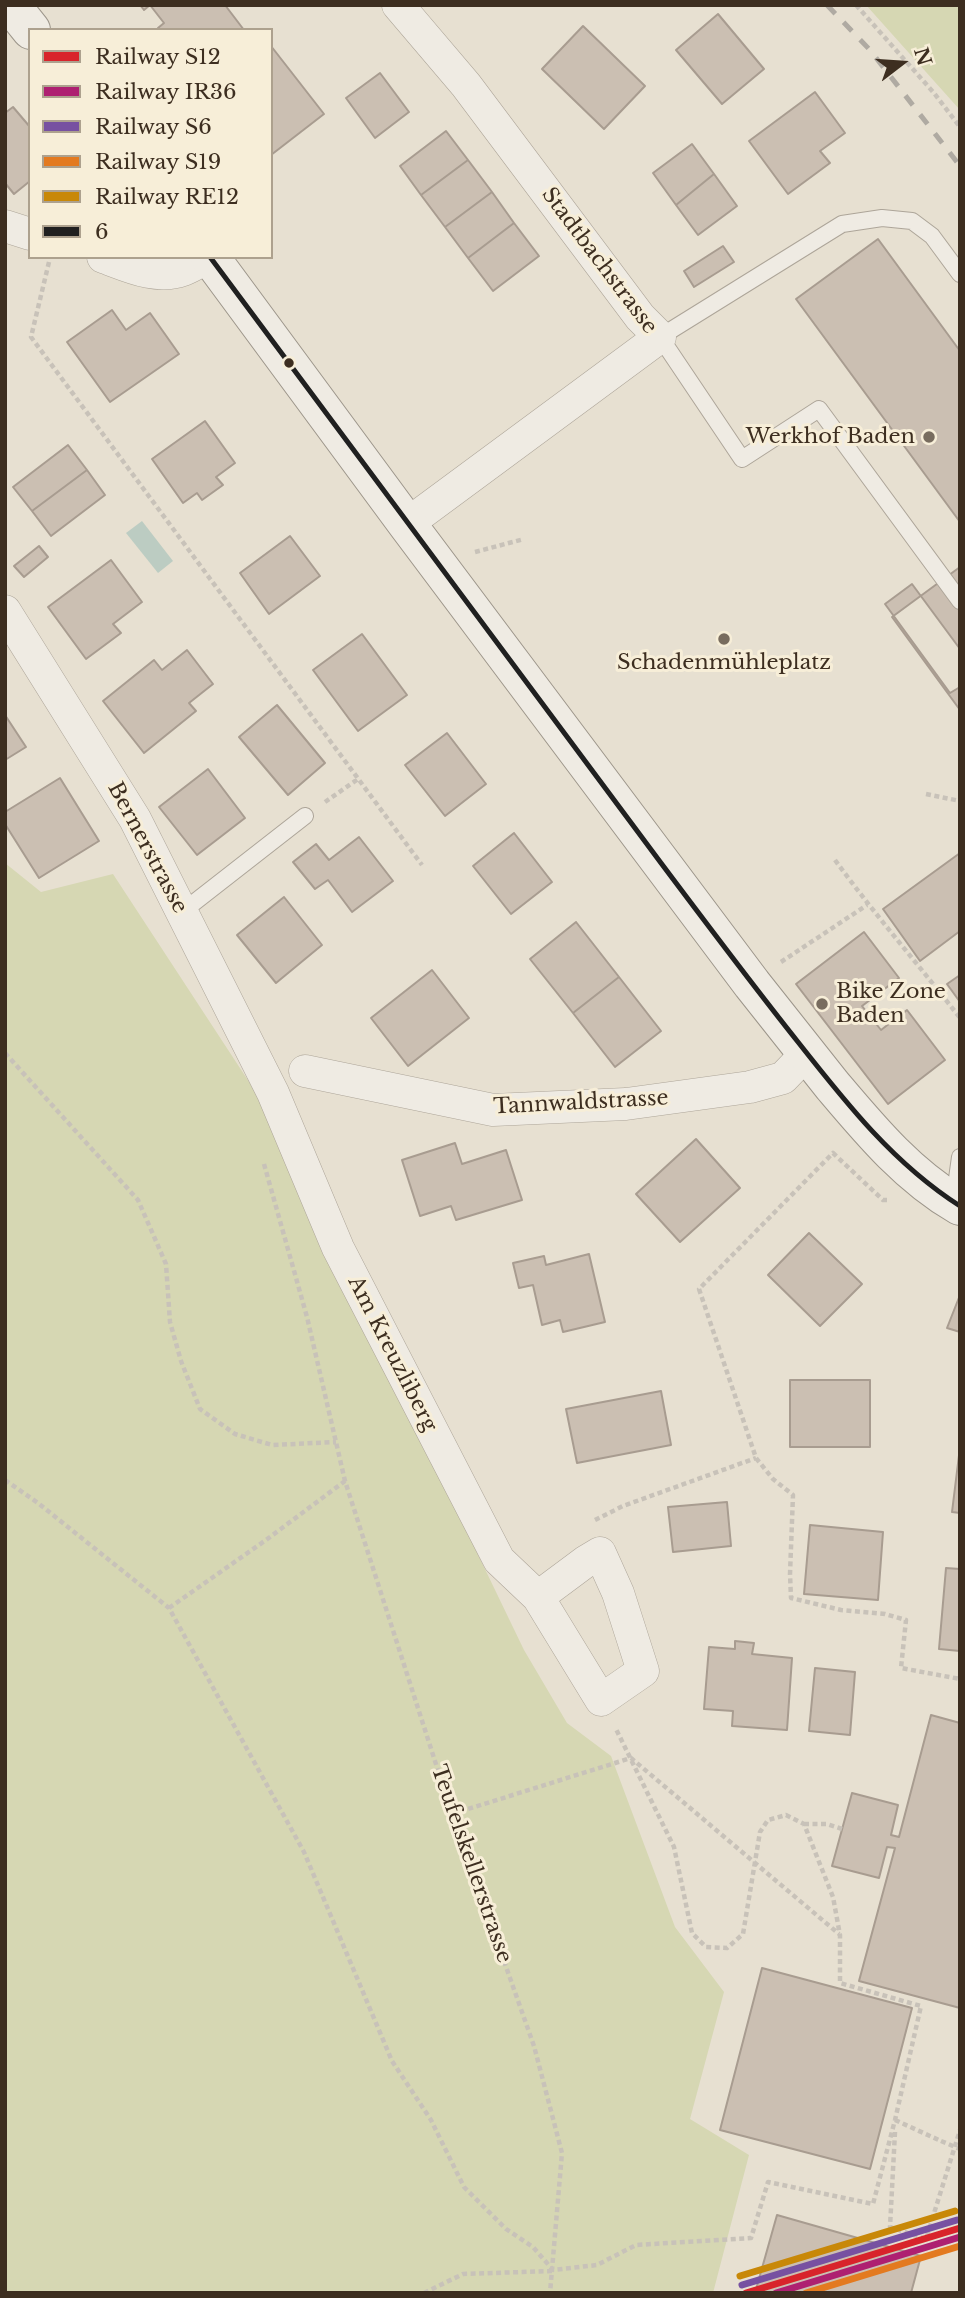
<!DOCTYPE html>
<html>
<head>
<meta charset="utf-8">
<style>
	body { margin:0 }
	#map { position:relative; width:965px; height:2298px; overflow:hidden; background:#e7e0d1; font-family:"Libre Baskerville",serif }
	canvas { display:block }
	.frame { position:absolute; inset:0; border:7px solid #3d2e20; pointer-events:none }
	.legend { position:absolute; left:28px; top:28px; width:245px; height:231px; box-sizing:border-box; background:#f7eed8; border:2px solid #ada18e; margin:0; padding:9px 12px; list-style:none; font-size:21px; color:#3d2e20 }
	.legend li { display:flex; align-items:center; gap:14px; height:35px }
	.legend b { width:35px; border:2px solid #ada18e }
	.north { position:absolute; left:867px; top:28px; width:70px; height:70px; -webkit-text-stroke:5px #f7eed8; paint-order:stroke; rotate:73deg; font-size:19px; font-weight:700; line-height:28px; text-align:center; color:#3d2e20 }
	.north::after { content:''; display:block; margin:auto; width:24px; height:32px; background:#3d2e20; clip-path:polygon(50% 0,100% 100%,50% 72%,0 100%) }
</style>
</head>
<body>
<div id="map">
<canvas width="965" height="2298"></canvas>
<div class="frame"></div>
<ul class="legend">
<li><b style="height:9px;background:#d8242b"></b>Railway S12</li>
<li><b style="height:9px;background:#ae2071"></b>Railway IR36</li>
<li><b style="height:9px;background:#7751a1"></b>Railway S6</li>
<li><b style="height:9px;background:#e37a20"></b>Railway S19</li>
<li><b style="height:9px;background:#c88808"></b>Railway RE12</li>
<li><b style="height:9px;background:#202020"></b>6</li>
</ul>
<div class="north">N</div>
</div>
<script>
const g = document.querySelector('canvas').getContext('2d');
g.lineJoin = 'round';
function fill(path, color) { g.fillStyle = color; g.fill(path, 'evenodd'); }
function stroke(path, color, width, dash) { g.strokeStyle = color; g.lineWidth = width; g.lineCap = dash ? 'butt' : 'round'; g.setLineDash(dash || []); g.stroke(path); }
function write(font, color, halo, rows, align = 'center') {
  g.font = font + ' "Libre Baskerville",serif'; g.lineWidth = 6; g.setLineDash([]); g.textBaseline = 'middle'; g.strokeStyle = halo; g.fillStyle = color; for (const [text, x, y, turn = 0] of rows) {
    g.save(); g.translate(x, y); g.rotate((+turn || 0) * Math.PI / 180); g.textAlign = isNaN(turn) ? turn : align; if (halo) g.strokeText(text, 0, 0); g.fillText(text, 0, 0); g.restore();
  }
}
const green = new Path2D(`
	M866 5H960V110Z
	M5 863 41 892 113 874 253 1088 524 1650 567 1723 611 1756 675 1927 724 1992 690 2119 749 2155 713 2293H5Z`);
const water = new Path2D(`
	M142 521 173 561 158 573 126 533Z`);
const building = new Path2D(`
	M140 5H225L244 30H160L158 28 164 23 150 5 144 10Z
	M718 14 764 69 722 104 676 50Z
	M583 26 645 86 604 129 542 69Z
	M271 46 324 114 271 155Z
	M380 73 409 112 375 138 346 98Z
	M815 92 845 133 820 151 830 163 788 194 749 141Z
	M13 107 30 127V181L14 194 5 183V113Z
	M446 131 468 160 421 195 400 166Z
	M692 144 714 174 676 205 653 173Z
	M468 160 492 192 445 227 421 195Z
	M714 174 737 206 698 235 676 205Z
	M492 192 514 223 468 258 445 227Z
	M514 223 539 256 493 291 468 258Z
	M878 239 960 351V522L796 299Z
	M723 246 734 262 694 287 684 271Z
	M112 310 126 330 150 313 179 354 110 402 67 342Z
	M205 421 235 463 216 477 223 485 202 500 197 493 183 503 152 459Z
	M68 445 87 470 32 511 13 487Z
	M87 470 105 495 51 536 32 511Z
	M290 536 320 576 269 614 240 573Z
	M39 546 48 557 24 577 14 566Z
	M111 560 142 602 113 624 121 633 86 659 48 607Z
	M960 567V710L892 617Z
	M912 584 960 649V687L950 693 885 604Z
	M362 634 407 695 358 731 313 670Z
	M187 650 213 684 189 703 196 711 144 753 103 701 154 660 162 670Z
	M277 705 325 763 288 795 239 737Z
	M5 715 26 747 5 760Z
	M447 733 486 784 445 816 405 765Z
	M208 769 245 818 197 855 159 807Z
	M60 778 99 841 39 878 5 824V812Z
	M514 833 552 882 511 914 473 866Z
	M359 837 393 881 352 912 328 880 315 889 293 862 316 844 329 860Z
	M960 853V931L920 961 883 909Z
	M284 897 322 945 276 983 237 935Z
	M576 922 619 977 573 1013 530 959Z
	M864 932 899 978 862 1006 881 1030 907 1010 945 1060 888 1104 796 984Z
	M432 970 469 1018 408 1066 371 1018Z
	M960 975V1002L947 984Z
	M619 977 661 1031 615 1067 573 1013Z
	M696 1139 740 1188 680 1242 636 1194Z
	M455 1143 462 1164 506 1150 522 1200 456 1220 451 1206 420 1216 402 1160Z
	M809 1233 862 1284 820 1326 768 1275Z
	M589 1254 605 1322 563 1332 560 1320 542 1325 533 1285 519 1288 513 1263 544 1256 546 1265Z
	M960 1295V1332L947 1328Z
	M790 1380H870V1447H790Z
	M661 1391 671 1445 577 1463 566 1409Z
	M960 1447V1513L952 1512Z
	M727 1502 731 1546 673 1552 668 1507Z
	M810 1525 883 1532 878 1600 804 1594Z
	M946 1568 960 1569V1651L939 1649Z
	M735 1641 754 1643 752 1654 792 1658 787 1730 732 1726 733 1711 704 1709 709 1647 735 1649Z
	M815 1668 855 1672 850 1735 809 1731Z
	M931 1715 960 1723V2008L859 1981 895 1848 887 1847 879 1878 832 1866 852 1793 898 1805 891 1835 899 1837Z
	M762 1968 912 2008 870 2169 720 2130Z
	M777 2215 921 2256 911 2293H755Z`);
const path = new Path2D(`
	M856 5 934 93 960 127
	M49 262 31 337 422 865
	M475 552 524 539
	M926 794 960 801
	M325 802 358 779
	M835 860C875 915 919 965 960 1018
	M781 962 867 905
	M5 1053 138 1200 166 1264 170 1322 181 1361 200 1409 235 1434 272 1445 336 1442
	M264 1164 307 1317 345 1481 452 1814 534 2046 562 2153 550 2293
	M887 1200H883L833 1153 699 1289 756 1458 773 1479 793 1495 790 1574 791 1598 841 1610 885 1614 906 1620 901 1668 960 1679
	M5 1480 38 1503 169 1608 304 1852 392 2061 431 2120 464 2187 506 2229 533 2247 553 2270 597 2265 636 2245 751 2238 768 2182 873 2204 895 2120 921 2006 840 1983V1935L833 1897 804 1824 786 1815 768 1820 760 1832 743 1934 727 1948 706 1947 692 1933 674 1847 616 1729
	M595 1520 623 1506 756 1458
	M169 1608 266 1540 345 1481
	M452 1814 631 1758 839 1934
	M804 1824H827L842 1829
	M895 2120 941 2141
	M895 2132 890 2227 926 2239 960 2130
	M424 2293 463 2274 552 2271`);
const service = new Path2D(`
	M960 274 932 236 912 221 882 218 842 224 660 337 742 459 819 409 960 601
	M182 912 305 816
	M954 1200 960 1157`);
const minor = new Path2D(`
	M398 5 466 85 640 317 660 337 407 524
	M5 226 30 234
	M103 257C128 266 156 280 183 270 192 267 200 261 208 257
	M5 611 135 819 273 1093 338 1248 499 1560 538 1597 601 1700 643 1671 618 1593 600 1553 585 1562 538 1597
	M305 1071 493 1110 626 1104 750 1087 783 1078 807 1053`);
const secondary = new Path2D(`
	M11 5 31 30
	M210 257 407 524 752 984C779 1018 805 1051 832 1085 870 1130 908 1176 960 1206`);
const rail = new Path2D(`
	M827 5 870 50 960 166`);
const pathBridge = new Path2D(`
	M941 2141 960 2149`);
const bus1 = new Path2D(`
	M210 257C360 460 510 662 661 863 706 923 751 983 798 1042 846 1103 894 1164 960 1206`);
const rail1 = new Path2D(`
	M746 2293 960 2228`);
const rail2 = new Path2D(`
	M776 2293 960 2237`);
const rail3 = new Path2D(`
	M742 2285 957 2220`);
const rail4 = new Path2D(`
	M806 2293 960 2246`);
const rail5 = new Path2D(`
	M740 2276 955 2211`);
const markers = [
	[289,363,6,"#3d2e20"],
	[929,437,7,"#786c5e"],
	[724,639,7,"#786c5e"],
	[822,1004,7,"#786c5e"]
];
const streetNames = [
	["Stadtbachstrasse",599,261,53],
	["Bernerstrasse",147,848,62],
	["Tannwaldstrasse",581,1103,-3],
	["Am Kreuzliberg",392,1354,63],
	["Teufelskellerstrasse",471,1864,71]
];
const poiNames = [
	["Werkhof Baden",915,437],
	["Schadenmühleplatz",724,663,"center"],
	["Bike Zone",836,992,"left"],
	["Baden",836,1016,"left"]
];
fill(green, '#d6d7b3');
fill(water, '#bcccc2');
fill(building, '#cbbfb2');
stroke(building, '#a89c90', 2);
stroke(service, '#ada599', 18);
stroke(minor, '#ada599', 33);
stroke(secondary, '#9c958a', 40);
stroke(path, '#c8c2b9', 4.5, [5, 3.5]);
stroke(service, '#efebe3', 16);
stroke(minor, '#efebe3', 32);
stroke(secondary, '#efebe3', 38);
stroke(rail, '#afaaa2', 5, [12, 12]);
stroke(pathBridge, '#c8c2b9', 4.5, [5, 3.5]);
stroke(bus1, '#202020', 5);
stroke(rail1, '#d8242b', 7);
stroke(rail2, '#ae2071', 7);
stroke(rail3, '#7751a1', 7);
stroke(rail4, '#e37a20', 7);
stroke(rail5, '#c88808', 7);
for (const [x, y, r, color] of markers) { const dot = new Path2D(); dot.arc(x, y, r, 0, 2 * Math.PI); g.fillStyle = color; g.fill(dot); stroke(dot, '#f7eed8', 2.5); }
write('21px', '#3d2e20', '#f7eed8', streetNames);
write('21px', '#3d2e20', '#f7eed8', poiNames, 'right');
</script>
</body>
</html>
